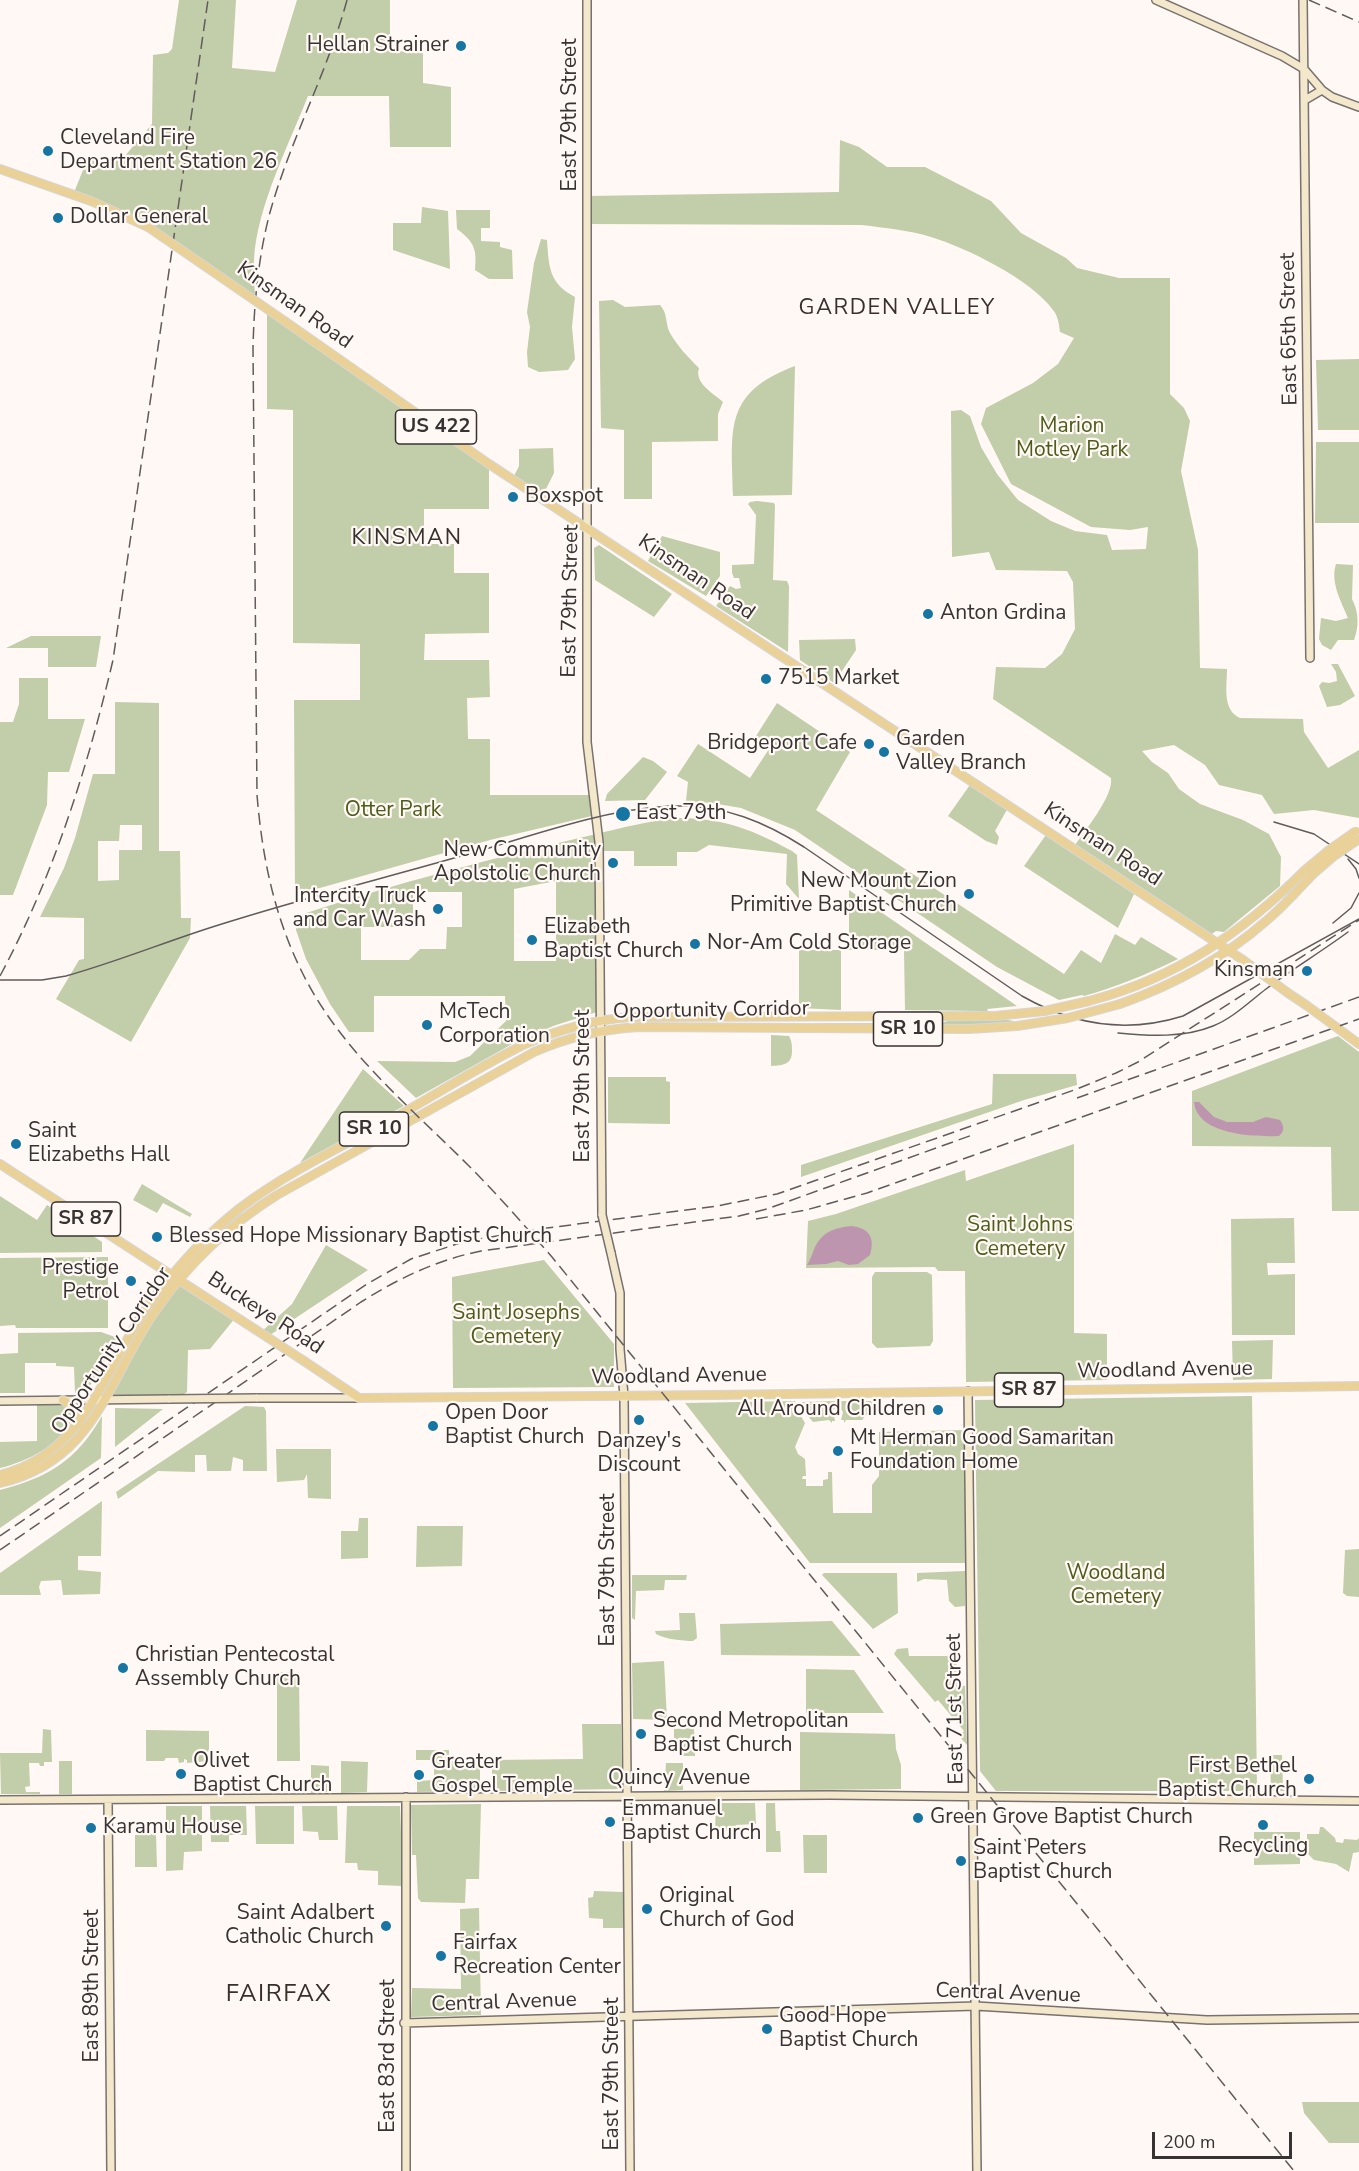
<!DOCTYPE html>
<html>
<head>
<meta charset="utf-8">
<style>
	body { margin:0 }
	#map { position:relative; width:1359px; height:2171px; overflow:hidden; background:#fff8f4; font-family:"Nunito Sans",sans-serif }
	canvas { display:block }
	.scale { position:absolute; left:1152px; top:2132px; width:140px; height:27px; box-sizing:border-box; border:3px solid #363332; border-top:0; padding-left:8px; font-size:18px; line-height:21px; white-space:nowrap; color:#363332; -webkit-text-stroke:4px #fff8f4; paint-order:stroke }
</style>
</head>
<body>
<div id="map">
<canvas width="1359" height="2171"></canvas>
<div class="scale">200 m</div>
</div>
<script>
const g = document.querySelector('canvas').getContext('2d');
g.lineJoin = 'round';
function fill(path, color) { g.fillStyle = color; g.fill(path, 'evenodd'); }
function stroke(path, color, width, dash) { g.strokeStyle = color; g.lineWidth = width; g.lineCap = dash ? 'butt' : 'round'; g.setLineDash(dash || []); g.stroke(path); }
function write(font, color, halo, rows, align = 'center') {
  g.font = font + ' "Nunito Sans",sans-serif'; g.lineWidth = 4.5; g.setLineDash([]); g.textBaseline = 'middle'; g.strokeStyle = halo; g.fillStyle = color; for (const [text, x, y, turn = 0] of rows) {
    g.save(); g.translate(x, y); g.rotate((+turn || 0) * Math.PI / 180); g.textAlign = isNaN(turn) ? turn : align; if (halo) g.strokeText(text, 0, 0); g.fillText(text, 0, 0); g.restore();
  }
}
const green = new Path2D(`
	M179 0H236L232 68 275 72 297 0H390V51L423 52V83L451 87V147H390L389 96H308C289 144 257 207 254 259 253 272 255 287 255 301L148 227 73 195 87 160 124 157 152 124 153 55 168 53 172 49Z
	M840 140 859 147 887 167H925L991 201 1021 233 1066 258 1077 268 1119 278H1170V394L1184 408 1190 421 1181 471 1198 550 1200 668 1227 669C1227 686 1222 710 1240 718L1303 719 1304 732 1328 768 1359 750V818L1314 810 1274 814 1262 795 1219 785 1205 765 1174 745 1142 751 1152 762 1168 773 1179 789 1200 804 1243 820 1269 834 1281 857 1280 886 1224 932 1216 931 1209 936 1136 890 1118 928 1024 866 1048 832 1073 848C1083 833 1114 796 1111 778L993 699 996 667 1045 668 1062 654 1075 629 1073 582 1067 571 996 570 989 552 952 557 951 411 961 410 970 416 981 447 997 474 1018 500 1051 521 1075 531 1107 535 1112 550 1146 549 1148 527 1130 530 1091 527 1011 484 981 424 986 408 1033 383 1058 364 1074 338 1060 332C1059 324 1058 316 1053 310 1032 280 965 247 931 237 908 230 885 228 862 225L587 224V196L839 192Z
	M422 207 448 211 450 269 393 250V223H421Z
	M456 210H490V228H481V241L500 242V247L512 250 513 279H489L475 270C477 248 474 242 457 229Z
	M541 239 547 240C549 268 549 283 575 297L572 327 575 359 568 370 539 372 528 367 527 352 530 327 527 312 534 263Z
	M613 300 625 307 660 305C668 313 665 324 670 333 678 347 688 357 699 368 694 383 713 393 723 402L718 414V441L652 442V499H624V430L601 428 599 301Z
	M267 309 489 464V509H424V544H454V573H489V633L425 634 424 660H489L490 697 467 698 468 739H490V795H593L596 815 490 840 295 895 294 700H360V644L293 643V410L267 409Z
	M1359 359V430H1318L1316 360Z
	M795 366 792 495 733 496C732 431 722 393 795 366Z
	M1316 442H1359V523H1315Z
	M553 448 554 473 542 497 513 478 519 466V449Z
	M757 501 774 503 775 505 773 580 787 581 789 586 788 652 716 606 730 586 736 589 741 588 739 578H734L732 573V565L754 564 756 515 748 504 750 502Z
	M662 536 720 552V576L706 596 648 561Z
	M599 545 672 594 654 617 595 580 594 548Z
	M1336 564 1353 565 1352 599C1359 612 1359 627 1354 640H1338L1331 650 1322 645 1319 639 1321 618 1336 621 1348 618C1341 601 1330 582 1336 564Z
	M31 636H101L96 667H48V648H6Z
	M855 639 856 650 834 683 800 660 799 640Z
	M1331 664H1338L1355 696 1340 705 1327 707 1319 686 1322 682 1329 683 1337 681 1336 672Z
	M19 678H48V719H85L69 772H48L47 805 13 895H0V722H13L19 704Z
	M115 702 159 703V851H180L181 918H191L190 938 131 1042 56 999 79 960 84 959V918L40 917 64 868 75 838 93 774H115ZM120 825H142V850H119V880L98 881V841H119Z
	M777 703 850 752 816 810 1064 974 1081 950 1101 963 1115 934 1135 945 1141 937 1178 959C1148 974 1116 987 1084 996L1082 995 1059 1000 997 967 795 830 741 808 712 803 686 801 688 782 677 776 698 744 750 778 771 746 756 736Z
	M643 757 653 761 667 772 645 800 605 801 607 794Z
	M972 782 1009 806 995 831 999 837 997 845 986 841 948 816Z
	M681 818C726 819 753 830 792 851L797 855 799 899 786 884 787 854 709 845 697 852H677V866H634V851H599L600 1011 556 1025 521 1039 416 1098 377 1061 455 1062 470 1056 506 1021 505 996H374V1032H349L330 1004 306 959 296 930 297 916C394 884 493 858 592 835 622 828 650 820 681 818ZM556 881V961H514V889ZM413 892H462V927H447L446 949H420L409 960H361V927H413Z
	M849 890 1017 1006 987 1009 988 1011H981L905 1010 904 950H849Z
	M799 950H841V1010L799 1008Z
	M1008 1020 1013 1021 1014 1023 996 1025 815 1024V1023H940L948 1021Z
	M771 1035 789 1036C792 1042 792 1045 792 1051 792 1065 783 1065 771 1066Z
	M1338 1036 1359 1052V1211H1332L1331 1147 1192 1146V1091Z
	M363 1069 404 1106 300 1163Z
	M993 1074H1076L1077 1085 1024 1100 801 1177V1165L992 1104Z
	M608 1077H666V1081L670 1082V1124L608 1123Z
	M1074 1144V1333L1107 1334V1380L966 1382 965 1271H938L935 1267 806 1268 808 1221 836 1214 965 1170 966 1181Z
	M142 1184 192 1214 190 1217 163 1203 157 1213 133 1200Z
	M0 1196 37 1220 47 1205 102 1242V1252L0 1253Z
	M1294 1218 1295 1263H1267L1268 1275 1295 1274V1335H1232L1231 1219Z
	M326 1245 368 1270 267 1337 260 1333 292 1304Z
	M108 1257V1328H16L15 1325 0 1326V1258Z
	M544 1260 614 1344V1387L453 1388 452 1277Z
	M875 1272H927L932 1275 933 1341 930 1346 877 1348 872 1343V1277Z
	M179 1280 236 1317 210 1349 188 1350 187 1392 177 1399H105L145 1327Z
	M101 1332 118 1338 87 1391 75 1393 74 1367 56 1366V1363H25V1393H0V1354L18 1353V1333Z
	M1273 1340 1272 1379 1233 1380 1232 1341Z
	M1252 1396 1257 1791H996L980 1771 975 1400Z
	M37 1400H82L83 1408 72 1415C70 1442 23 1463 0 1468V1442L37 1441Z
	M795 1401 796 1408 805 1423 795 1447 798 1454 805 1459 806 1476H803L802 1479H806V1486H823V1480L828 1479V1472H832L833 1513H872V1485L879 1476V1432L966 1430V1563H810L685 1403Z
	M836 1401V1407L833 1410 835 1421H832V1423L829 1420 813 1422 801 1408 802 1402Z
	M839 1401H871L874 1406 862 1420H846L844 1423V1420H841L843 1412 839 1407Z
	M245 1406 264 1407 266 1411 267 1471H243V1460L233 1457 231 1471H207L206 1455H195V1472L158 1471 118 1499 116 1492Z
	M115 1408 163 1409 115 1447Z
	M102 1416 101 1458 0 1528V1490C49 1477 76 1461 102 1416Z
	M276 1449H331V1499L308 1498 307 1474 304 1480 277 1482Z
	M102 1501 101 1556H78V1570L101 1572 100 1594 63 1595 61 1580 41 1581 39 1587 41 1595H0V1573Z
	M359 1518H368V1558L341 1559V1531H358Z
	M417 1526H463L462 1566 416 1567Z
	M1359 1549V1597L1347 1596 1343 1593 1345 1550Z
	M965 1571V1606L955 1607 949 1601 947 1580 924 1579 917 1582V1573Z
	M824 1573H897L898 1613 873 1629 822 1575Z
	M632 1575H687L686 1580H665L664 1590 636 1591 635 1620 632 1618Z
	M679 1613H695L697 1638 693 1641C683 1641 665 1639 656 1634L655 1631 680 1630Z
	M832 1621 861 1656 721 1655 720 1624Z
	M908 1648 909 1656H956L958 1685 965 1686 967 1745 959 1736 964 1731 938 1700 935 1702 894 1654 897 1649Z
	M664 1661 667 1720 633 1719 632 1663Z
	M806 1669 854 1670 884 1713H806Z
	M277 1672H299L300 1761H277Z
	M582 1724H621L622 1789 492 1791V1760L583 1759Z
	M694 1728 695 1756H683V1750H674V1729Z
	M43 1729 51 1730 52 1762H44V1766H40L39 1763H29L30 1786 25 1787 26 1792H40V1794H1L0 1753H42Z
	M146 1730 209 1731V1761L187 1763V1760L184 1759V1762L179 1763 178 1758H166L164 1761H146Z
	M800 1732 895 1734 896 1749 901 1765V1789L800 1790Z
	M416 1750H449V1761H480V1791L417 1792V1781L434 1780V1760H416Z
	M1270 1755H1282L1283 1789H1288L1287 1791H1271Z
	M59 1761H72V1794H59Z
	M341 1761 368 1762 367 1792 341 1793Z
	M666 1763H683V1790L664 1791Z
	M311 1765 329 1766V1792L311 1793Z
	M716 1803H755L756 1824 736 1825 735 1830 715 1831Z
	M766 1803H775L776 1831H780L781 1852H766Z
	M481 1804 479 1879H466L465 1903 421 1902 418 1898 416 1855H412L411 1805Z
	M166 1806H202V1851L184 1852 183 1870 166 1871Z
	M210 1806H246L247 1835H229V1842H211Z
	M255 1806H294V1844H256Z
	M302 1806H337L338 1840H319L318 1832 303 1831Z
	M347 1806H400L403 1886 378 1885V1871L358 1870 357 1863H345Z
	M1320 1827H1323L1335 1838 1336 1842 1343 1843 1344 1839 1357 1840 1359 1838V1852L1353 1853 1349 1872 1336 1864 1314 1860 1307 1853V1834H1319Z
	M1254 1832H1300V1864L1254 1865Z
	M156 1834 157 1867H135V1835Z
	M803 1835H827V1873H804Z
	M594 1891 623 1892V1928H603V1919L589 1918 588 1898 593 1897Z
	M479 1908 481 2015 411 2017 412 1988 461 1989 460 1909Z
	M1302 2102H1359V2143H1329L1304 2113Z`);
const water = new Path2D(`
	M1194 1102H1199L1214 1117 1227 1122H1253L1266 1117 1280 1120C1284 1126 1285 1131 1279 1136 1254 1137 1197 1135 1194 1102Z
	M851 1226C870 1228 875 1238 870 1255L858 1264 849 1265 838 1261 826 1264 807 1265C811 1259 812 1254 815 1247 823 1231 835 1228 851 1226Z`);
const secondary = new Path2D(`
	M587 0V742L599 842 602 1215
	M1156 0 1282 56 1304 69 1322 90 1332 97 1359 107
	M1303 0 1310 658
	M1305 100 1322 90
	M611 1253 620 1293V1349L624 1396 630 2171
	M968 1391 977 2171
	M256 1398H359
	M0 1401 170 1399
	M406 1797V2171
	M0 1800 830 1795 1359 1801
	M108 1800 111 2171
	M404 2023 976 2006 1207 2020 1359 2018`);
const primary = new Path2D(`
	M0 169 91 201 148 227
	M286 322 489 464 1243 960
	M1288 993 1306 1005
	M1089 1001C1176 978 1242 933 1305 870
	M1120 1004C1173 985 1224 958 1266 921 1283 907 1297 891 1312 875
	M1336 1027 1359 1044
	M0 1164 267 1337
	M304 1361 359 1398 716 1395 1359 1386
	M63 1400 74 1408 79 1424
	M0 1475C88 1453 103 1368 150 1303 176 1268 206 1235 240 1208 289 1171 347 1144 401 1114 441 1091 481 1066 523 1045 557 1030 593 1020 630 1017L995 1016
	M0 1483C96 1461 107 1380 156 1310 187 1265 230 1224 277 1195L534 1052C568 1037 603 1029 639 1027L969 1029 1017 1026`);
const tram = new Path2D(`
	M1274 822 1314 834 1359 864
	M1348 859 1356 869 1359 878
	M1333 923 1351 908 1359 893
	M0 980H42L66 976C120 961 172 939 225 923 310 896 397 875 482 850 543 832 613 807 677 806 724 805 765 822 804 847L1022 996C1073 1025 1126 1034 1183 1016L1359 919
	M1118 1033C1149 1036 1184 1038 1213 1026 1233 1018 1249 1002 1266 989 1292 969 1321 952 1348 932`);
const rail = new Path2D(`
	M347 0C327 74 289 142 269 216 258 260 254 304 253 348L257 795C262 856 274 915 301 970 339 1049 408 1105 469 1166 498 1195 525 1226 552 1257L1294 2171
	M1309 0 1359 22
	M0 976C53 877 87 770 113 660L208 0
	M1077 1098 1359 997
	M756 1219 806 1210 867 1193 1359 1019
	M0 1536 367 1284 411 1259 466 1241 547 1228 717 1206 777 1194 1077 1089 1116 1073 1138 1062 1359 920
	M0 1550 361 1302C399 1278 437 1260 481 1251L739 1216 767 1209 975 1134`);
const secondaryBridge = new Path2D(`
	M602 1215 611 1253
	M170 1399 256 1398`);
const primaryBridge = new Path2D(`
	M148 227 286 322
	M1305 870 1329 850 1356 831
	M1312 875 1334 856 1359 839
	M1243 960 1288 993
	M1306 1005 1336 1027
	M995 1016 1045 1011 1089 1001
	M1017 1026 1068 1018 1120 1004
	M267 1337 304 1361`);
const markers = [
	[461,46,6,"#1675a2"],
	[48,151,6,"#1675a2"],
	[58,218,6,"#1675a2"],
	[513,497,6,"#1675a2"],
	[928,614,6,"#1675a2"],
	[766,679,6,"#1675a2"],
	[869,744,6,"#1675a2"],
	[884,752,6,"#1675a2"],
	[623,814,8,"#1675a2"],
	[613,863,6,"#1675a2"],
	[969,894,6,"#1675a2"],
	[438,909,6,"#1675a2"],
	[532,940,6,"#1675a2"],
	[695,944,6,"#1675a2"],
	[1307,971,6,"#1675a2"],
	[427,1025,6,"#1675a2"],
	[16,1144,6,"#1675a2"],
	[157,1237,6,"#1675a2"],
	[131,1281,6,"#1675a2"],
	[938,1410,6,"#1675a2"],
	[639,1420,6,"#1675a2"],
	[433,1426,6,"#1675a2"],
	[838,1451,6,"#1675a2"],
	[123,1668,6,"#1675a2"],
	[641,1734,6,"#1675a2"],
	[181,1774,6,"#1675a2"],
	[419,1775,6,"#1675a2"],
	[1309,1779,6,"#1675a2"],
	[918,1818,6,"#1675a2"],
	[610,1822,6,"#1675a2"],
	[1263,1825,6,"#1675a2"],
	[91,1828,6,"#1675a2"],
	[961,1861,6,"#1675a2"],
	[647,1909,6,"#1675a2"],
	[386,1926,6,"#1675a2"],
	[441,1956,6,"#1675a2"],
	[767,2029,6,"#1675a2"]
];
const shields = [
	[436,427,81],
	[908,1029,69],
	[374,1129,69],
	[86,1219,69],
	[1029,1390,69]
];
const shieldNames = [
	["US 422",436,427],
	["SR 10",908,1029],
	["SR 10",374,1129],
	["SR 87",86,1219],
	["SR 87",1029,1390]
];
const poiNames = [
	["Hellan Strainer",449,46,"right"],
	["Cleveland Fire",60,139],
	["Department Station 26",60,163],
	["Dollar General",70,218],
	["Boxspot",525,497],
	["Anton Grdina",940,614],
	["7515 Market",778,679],
	["Garden",896,740],
	["Valley Branch",896,764],
	["Bridgeport Cafe",857,744,"right"],
	["East 79th",636,814],
	["New Community",601,851,"right"],
	["Apolstolic Church",601,875,"right"],
	["New Mount Zion",957,882,"right"],
	["Primitive Baptist Church",957,906,"right"],
	["Intercity Truck",426,897,"right"],
	["and Car Wash",426,921,"right"],
	["Elizabeth",544,928],
	["Baptist Church",544,952],
	["Nor-Am Cold Storage",707,944],
	["Kinsman",1295,971,"right"],
	["McTech",439,1013],
	["Corporation",439,1037],
	["Saint",28,1132],
	["Elizabeths Hall",28,1156],
	["Blessed Hope Missionary Baptist Church",169,1237],
	["Prestige",119,1269,"right"],
	["Petrol",119,1293,"right"],
	["All Around Children",926,1410,"right"],
	["Open Door",445,1414],
	["Baptist Church",445,1438],
	["Mt Herman Good Samaritan",850,1439],
	["Foundation Home",850,1463],
	["Danzey's",639,1442,"center"],
	["Discount",639,1466,"center"],
	["Christian Pentecostal",135,1656],
	["Assembly Church",135,1680],
	["Second Metropolitan",653,1722],
	["Baptist Church",653,1746],
	["Olivet",193,1762],
	["Baptist Church",193,1786],
	["Greater",431,1763],
	["Gospel Temple",431,1787],
	["First Bethel",1297,1767,"right"],
	["Baptist Church",1297,1791,"right"],
	["Emmanuel",622,1810],
	["Baptist Church",622,1834],
	["Green Grove Baptist Church",930,1818],
	["Karamu House",103,1828],
	["Recycling",1263,1847,"center"],
	["Saint Peters",973,1849],
	["Baptist Church",973,1873],
	["Original",659,1897],
	["Church of God",659,1921],
	["Saint Adalbert",374,1914,"right"],
	["Catholic Church",374,1938,"right"],
	["Fairfax",453,1944],
	["Recreation Center",453,1968],
	["Good Hope",779,2017],
	["Baptist Church",779,2041]
];
const streetNames = [
	["East 79th Street",571,115,-90],
	["Kinsman Road",294,306,35],
	["East 65th Street",1290,329,-91],
	["Kinsman Road",696,578,34],
	["East 79th Street",571,601,-89],
	["Kinsman Road",1102,845,33],
	["Opportunity Corridor",711,1011,-1],
	["East 79th Street",584,1086,-90],
	["Buckeye Road",265,1314,33],
	["Opportunity Corridor",112,1351,-56],
	["Woodland Avenue",1165,1371,-1],
	["Woodland Avenue",679,1377,-1],
	["East 79th Street",609,1570,-90],
	["East 71st Street",956,1709,-91],
	["Quincy Avenue",679,1779],
	["East 89th Street",93,1986,-90],
	["Central Avenue",1008,1994,2],
	["Central Avenue",504,2003,-2],
	["East 83rd Street",389,2056,-90],
	["East 79th Street",613,2074,-90]
];
const parkNames = [
	["Marion",1072,427],
	["Motley Park",1072,451],
	["Otter Park",393,811],
	["Saint Johns",1020,1226],
	["Cemetery",1020,1250],
	["Saint Josephs",516,1314],
	["Cemetery",516,1338],
	["Woodland",1116,1574],
	["Cemetery",1116,1598]
];
const neighbourhoodNames = [
	["GARDEN VALLEY",897,309],
	["KINSMAN",407,539]
];
const quarterNames = [
	["FAIRFAX",279,1995]
];
fill(green, '#c2cda9');
fill(water, '#be95ae');
stroke(secondary, '#78716e', 10);
stroke(primary, '#d7d6d6', 10);
stroke(secondary, '#f4e8cc', 7);
stroke(primary, '#ead198', 8);
stroke(tram, '#605c5b', 1.5);
stroke(rail, '#605c5b', 1.5, [12, 6]);
stroke(secondaryBridge, '#78716e', 10, []);
stroke(primaryBridge, '#d7d6d6', 10, []);
stroke(secondaryBridge, '#f4e8cc', 7);
stroke(primaryBridge, '#ead198', 8);
for (const [x, y, r, color] of markers) { const dot = new Path2D(); dot.arc(x, y, r, 0, 2 * Math.PI); g.fillStyle = color; g.fill(dot); stroke(dot, '#fff8f4', 2); }
for (const [x, y, w] of shields) { const box = new Path2D(); box.roundRect(x - w / 2, y - 17, w, 34, 4.5); g.fillStyle = '#fff8f4'; g.fill(box); stroke(box, '#363332', 1.5); }
write('bold 20px', '#363332', null, shieldNames);
write('21px', '#363332', '#fff8f4', poiNames, 'left');
write('21px', '#363332', '#fff8f4', streetNames);
write('21px', '#4d5c1a', '#fff8f4', parkNames);
g.letterSpacing = '1.5px';
write('22px', '#37312d', '#fff8f4', neighbourhoodNames);
g.letterSpacing = '0px';
g.letterSpacing = '1.5px';
write('24px', '#37312d', '#fff8f4', quarterNames);
g.letterSpacing = '0px';
</script>
</body>
</html>
